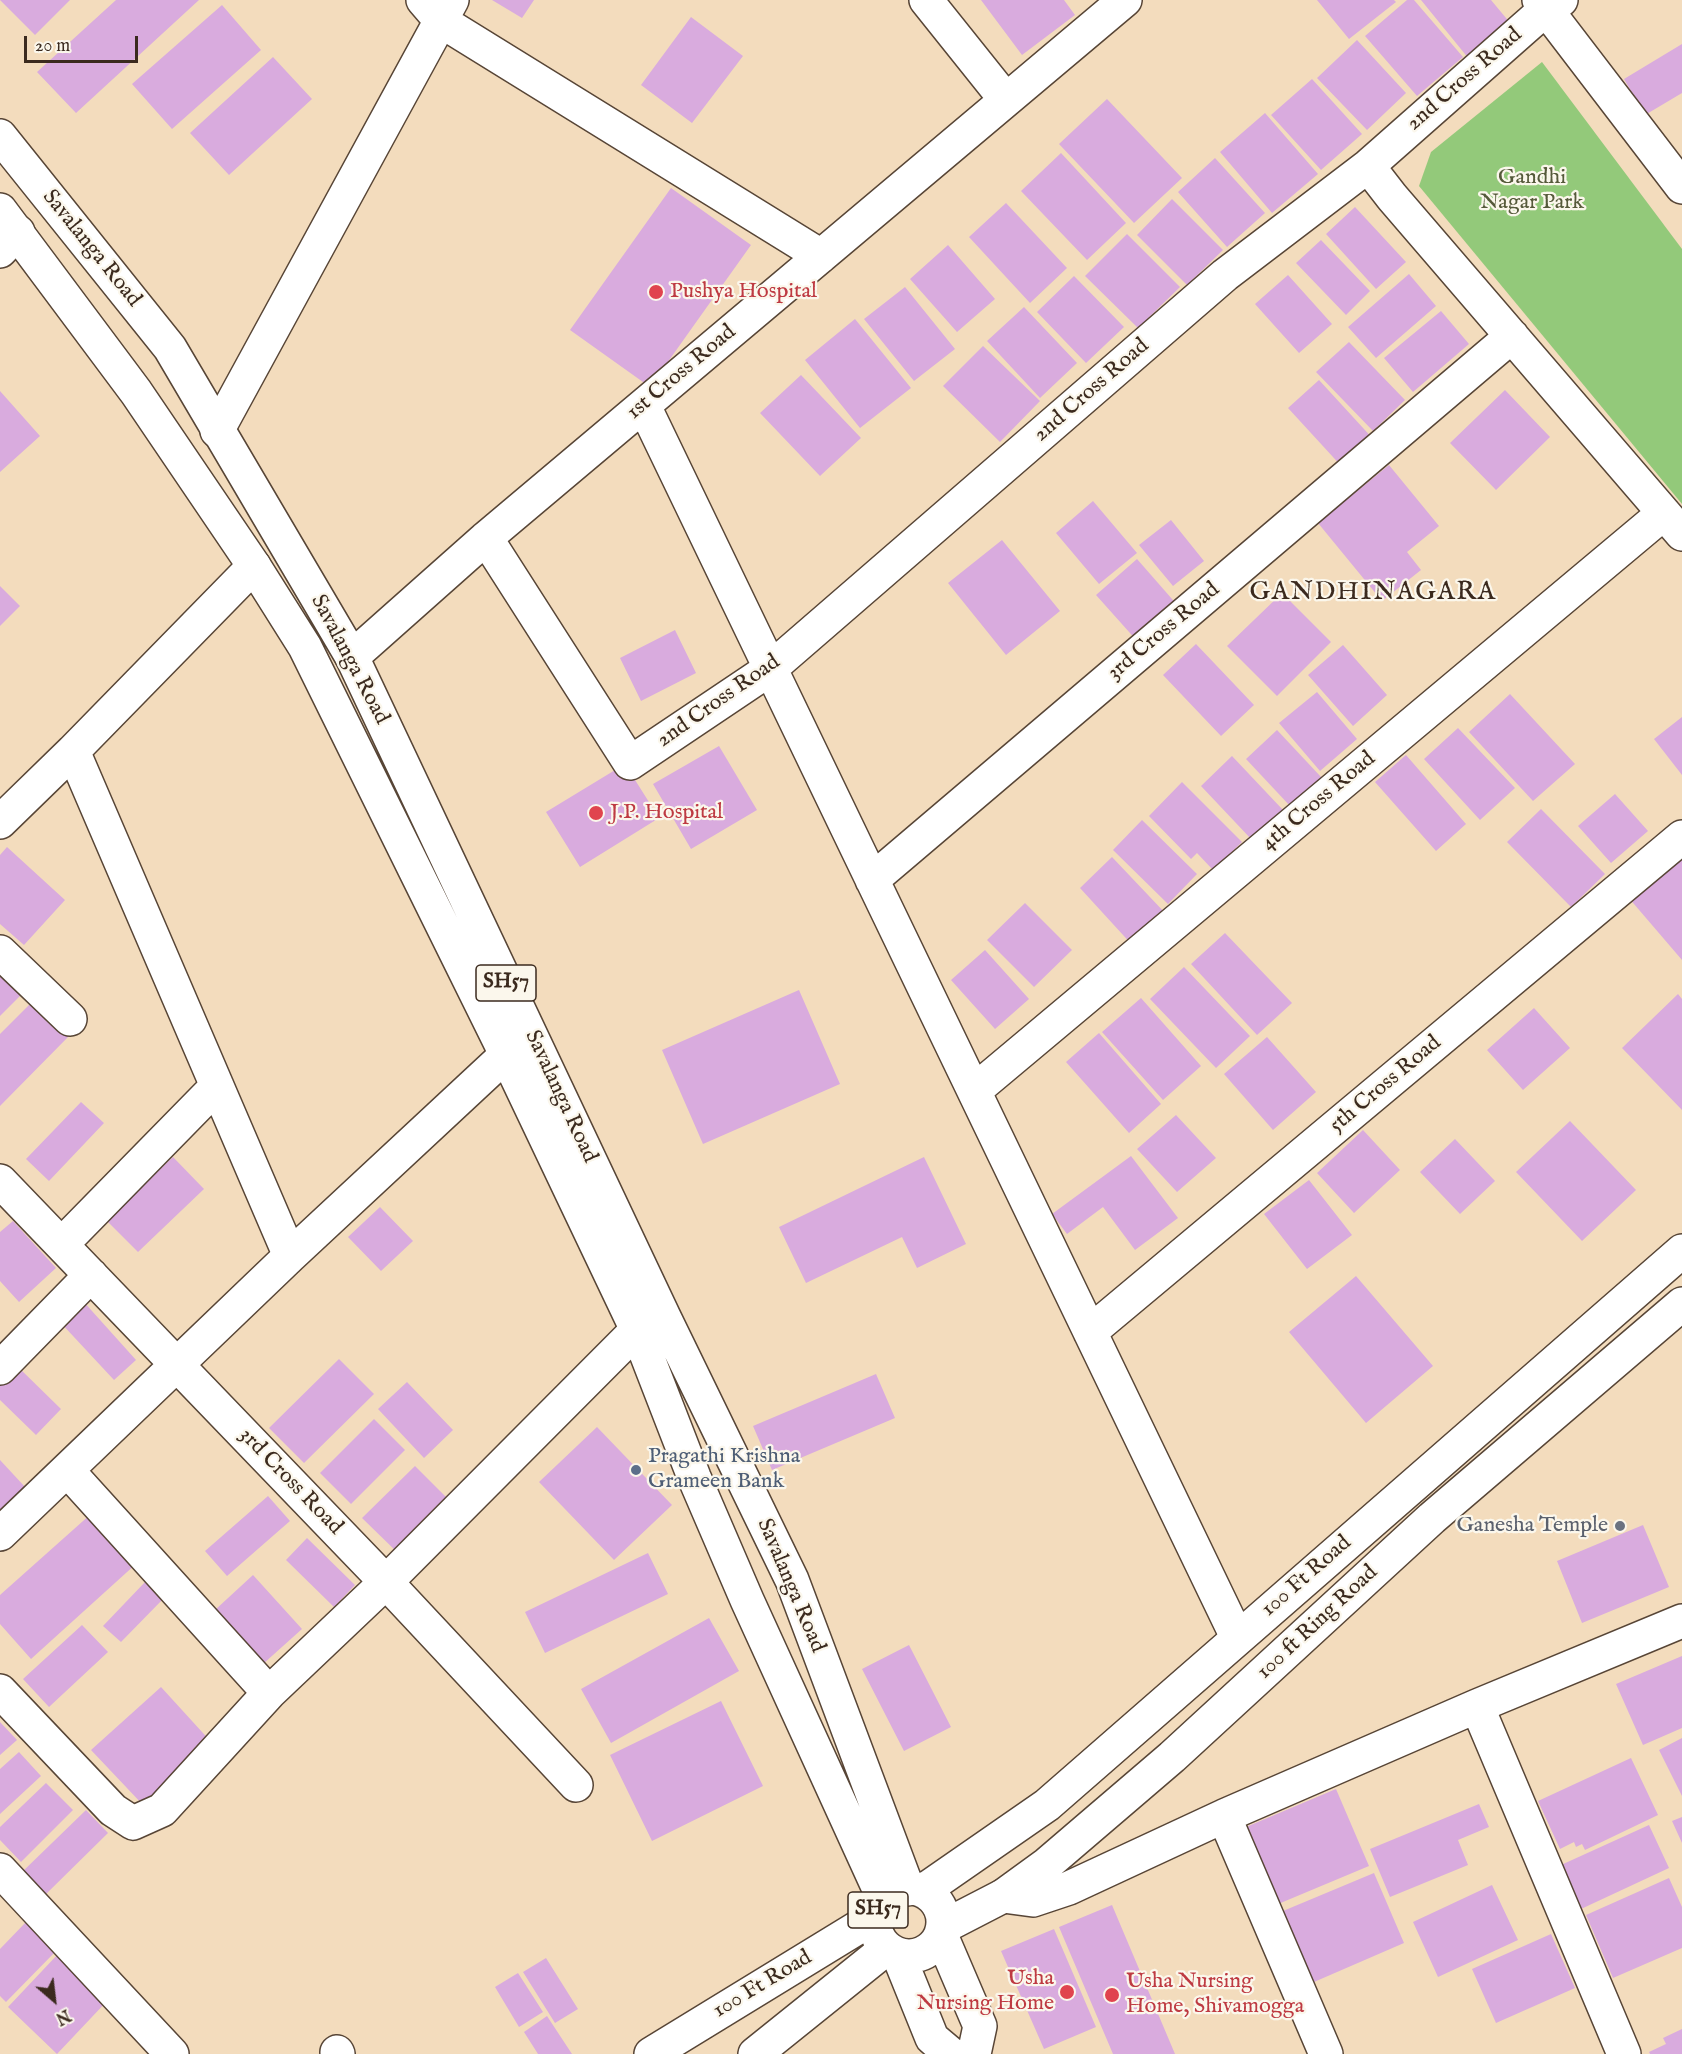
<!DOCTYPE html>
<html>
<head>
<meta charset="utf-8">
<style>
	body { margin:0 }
	#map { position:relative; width:1682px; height:2054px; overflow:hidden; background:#f3dcbd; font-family:"IM FELL English",serif }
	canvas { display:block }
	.north { position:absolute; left:24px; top:1970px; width:60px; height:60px; -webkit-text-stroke:4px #fbf7ec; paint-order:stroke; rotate:152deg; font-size:16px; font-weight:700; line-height:24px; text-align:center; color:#3b2a1e }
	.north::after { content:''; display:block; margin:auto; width:21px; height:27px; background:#3b2a1e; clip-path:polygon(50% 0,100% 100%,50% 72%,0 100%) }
	.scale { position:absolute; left:24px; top:36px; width:114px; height:27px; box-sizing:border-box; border:3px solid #3b2a1e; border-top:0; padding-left:8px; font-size:18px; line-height:21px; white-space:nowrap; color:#3b2a1e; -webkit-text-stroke:4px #fbf7ec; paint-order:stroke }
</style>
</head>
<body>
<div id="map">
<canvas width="1682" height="2054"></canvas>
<div class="north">N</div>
<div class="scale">20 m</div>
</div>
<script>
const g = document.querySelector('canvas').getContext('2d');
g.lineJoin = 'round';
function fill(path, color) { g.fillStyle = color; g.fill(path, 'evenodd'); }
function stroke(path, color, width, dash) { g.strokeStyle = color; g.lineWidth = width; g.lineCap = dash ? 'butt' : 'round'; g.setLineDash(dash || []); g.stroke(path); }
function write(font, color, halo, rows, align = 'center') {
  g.font = font + ' "IM FELL English",serif'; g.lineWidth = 4.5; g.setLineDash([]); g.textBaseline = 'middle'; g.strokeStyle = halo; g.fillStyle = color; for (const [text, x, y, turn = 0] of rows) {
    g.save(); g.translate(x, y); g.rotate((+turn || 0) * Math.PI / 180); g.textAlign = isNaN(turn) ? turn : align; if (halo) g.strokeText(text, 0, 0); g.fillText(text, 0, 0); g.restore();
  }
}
const green = new Path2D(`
	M1542 62 1682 249V504L1419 186 1431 152Z`);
const building = new Path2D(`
	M0 0H70L35 35Z
	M116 0H199L76 113 37 72Z
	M492 0H534L522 18Z
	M981 0H1064L1075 15 1022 55Z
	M1317 0H1394L1396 2 1349 39Z
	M1407 0H1414L1463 57 1417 96 1365 36Z
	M1421 0H1491L1511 24 1469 59Z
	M222 5 261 50 172 129 132 84Z
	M691 17 743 56 692 123 641 85Z
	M1357 40 1406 93 1367 130 1317 78Z
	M1682 44V93L1645 115 1624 79Z
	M273 57 312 99 229 175 190 133Z
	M1312 79 1362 134 1321 170 1271 115Z
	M1107 99 1182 178 1134 223 1059 144Z
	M1265 113 1318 174 1272 213 1220 152Z
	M1061 153 1126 223 1087 260 1021 191Z
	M1215 158 1265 213 1227 247 1178 192Z
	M671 188 751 245 650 387 570 330Z
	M1172 199 1223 250 1187 285 1137 235Z
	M1006 203 1067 268 1030 303 969 237Z
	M1355 207 1406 262 1376 289 1326 234Z
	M1127 234 1180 287 1138 328 1085 276Z
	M1321 240 1370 291 1346 315 1296 263Z
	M948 245 995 299 957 332 910 279Z
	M1409 274 1436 306 1376 358 1348 327Z
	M1288 275 1332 324 1299 353 1255 304Z
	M1074 276 1124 327 1086 363 1037 312Z
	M905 287 955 349 914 381 864 319Z
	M1024 307 1077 363 1040 398 987 341Z
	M1441 311 1469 344 1413 392 1384 358Z
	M855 319 911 388 860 428 805 360Z
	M1349 342 1405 400 1373 431 1316 372Z
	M983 346 1040 401 1000 442 943 386Z
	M801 375 861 438 820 476 760 413Z
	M1319 380 1375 441 1344 469 1288 408Z
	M1505 390 1550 437 1496 490 1450 443Z
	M0 391 40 436 0 472Z
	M1389 465 1439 526 1407 552 1421 570 1382 601 1318 523Z
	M1093 501 1137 553 1099 584 1056 533Z
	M1171 520 1204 561 1173 586 1139 545Z
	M1002 540 1060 611 1006 655 948 583Z
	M1137 559 1179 607 1138 642 1096 595Z
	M0 586 20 606 0 626Z
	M1282 593 1331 642 1277 696 1227 646Z
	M675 630 696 673 641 701 620 658Z
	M1196 644 1254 705 1221 736 1163 675Z
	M1343 645 1387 695 1353 726 1308 675Z
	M1317 692 1357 739 1320 771 1279 723Z
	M1510 694 1575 764 1533 801 1469 732Z
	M1682 717V775L1654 739Z
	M1458 728 1515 788 1480 820 1424 759Z
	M1277 730 1322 778 1291 807 1246 759Z
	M719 746 757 810 691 849 653 784Z
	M1406 755 1466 824 1436 851 1375 782Z
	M1232 756 1283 810 1252 840 1201 786Z
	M625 764 659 818 580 867 546 812Z
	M1182 782 1242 842 1213 870 1197 853 1191 859 1149 816Z
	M1615 794 1648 831 1611 863 1578 826Z
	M1541 809 1605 874 1571 907 1507 842Z
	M1142 820 1197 874 1168 904 1113 850Z
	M7 847 65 900 24 945 0 924V855Z
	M1682 856V960L1628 897Z
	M1112 857 1167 915 1134 947 1080 888Z
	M1025 903 1072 950 1034 987 987 940Z
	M1225 933 1292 1003 1257 1035 1191 964Z
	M985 950 1029 999 995 1029 951 980Z
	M1184 967 1250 1036 1216 1068 1150 999Z
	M0 973 22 994 0 1016Z
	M799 990 840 1084 703 1144 662 1050Z
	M1678 994 1682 999V1110L1622 1048Z
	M1141 998 1201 1066 1163 1100 1102 1032Z
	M34 1000 70 1035 0 1106V1034Z
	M1534 1008 1570 1048 1523 1090 1487 1050Z
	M1099 1033 1161 1104 1129 1133 1066 1062Z
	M1267 1037 1316 1092 1273 1130 1224 1074Z
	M81 1102 104 1123 49 1181 26 1159Z
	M1176 1115 1216 1158 1177 1192 1137 1149Z
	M1570 1121 1636 1190 1582 1241 1516 1172Z
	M1363 1130 1400 1170 1354 1213 1317 1173Z
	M1455 1139 1495 1181 1460 1214 1420 1172Z
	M1131 1156 1178 1218 1135 1250 1103 1207 1067 1234 1052 1214Z
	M173 1157 204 1189 138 1252 106 1220Z
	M924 1157 966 1244 917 1268 902 1237 806 1283 779 1227Z
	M1309 1180 1352 1235 1307 1269 1264 1214Z
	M380 1207 413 1241 381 1271 348 1237Z
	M13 1221 56 1268 19 1302 0 1281V1232Z
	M1356 1276 1433 1366 1366 1423 1289 1332Z
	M83 1301 136 1360 114 1380 60 1322Z
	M339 1359 374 1394 304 1463 269 1428Z
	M15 1364 61 1409 36 1435 0 1400V1379Z
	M876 1374 895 1418 772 1470 753 1426Z
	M407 1382 453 1430 424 1458 378 1409Z
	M374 1419 405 1450 351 1504 320 1473Z
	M597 1427 672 1505 614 1560 539 1482Z
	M0 1460 26 1488 0 1513Z
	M415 1466 452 1503 400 1555 362 1518Z
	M268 1496 290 1521 227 1576 205 1551Z
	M92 1513 137 1563 31 1659 0 1624V1595Z
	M1643 1525 1669 1587 1582 1623 1557 1561Z
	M307 1538 355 1585 334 1607 286 1560Z
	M648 1553 668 1594 545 1653 525 1612Z
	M253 1575 302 1629 263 1664 215 1610Z
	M146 1581 164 1598 121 1642 103 1626Z
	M709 1618 739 1671 611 1743 581 1689Z
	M82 1625 108 1652 49 1707 23 1679Z
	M909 1645 951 1727 904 1751 862 1669Z
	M1682 1656V1728L1643 1745 1616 1684Z
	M161 1687 213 1744 144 1806 91 1750Z
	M721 1701 763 1786 652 1841 610 1755Z
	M0 1722 17 1740 0 1755Z
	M1682 1738V1796L1659 1750Z
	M19 1752 41 1776 0 1814V1769Z
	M1631 1758 1658 1815 1585 1850 1582 1844 1576 1847 1574 1842 1560 1849 1538 1801Z
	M46 1783 73 1810 21 1862 0 1840V1827Z
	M1336 1789 1369 1866 1271 1907 1239 1830Z
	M1479 1804 1489 1827 1458 1840 1468 1865 1390 1897 1370 1849Z
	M86 1810 108 1833 42 1898 19 1875Z
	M1682 1817V1843L1672 1821Z
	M1649 1825 1669 1868 1581 1909 1561 1865Z
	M1374 1873 1404 1943 1314 1982 1283 1911Z
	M1669 1878 1682 1907V1948L1613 1978 1586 1915Z
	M1492 1885 1518 1940 1438 1977 1413 1922Z
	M1112 1905 1175 2054H1113L1059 1927Z
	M26 1922 56 1951 6 2002 0 1996V1949Z
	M1054 1929 1096 2027 1044 2049 1001 1951Z
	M1551 1934 1575 1988 1496 2023 1472 1969Z
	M59 1953 108 2000 57 2054 8 2007Z
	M546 1958 578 2009 555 2023 523 1972Z
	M518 1973 543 2012 519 2027 495 1987Z
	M547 2016 572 2054H538L524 2032Z
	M1682 2029V2054H1650L1649 2052 1666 2044 1663 2038Z`);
const minor = new Path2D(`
	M423 0 441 21 821 256
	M926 0 1006 100
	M1539 0 1682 187
	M1368 166 1392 197 1682 534
	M0 251 18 232
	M644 406 1237 1637
	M217 431 452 0
	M486 538 630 763 770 669 1225 275 1368 166 1546 9 1561 0
	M352 657 486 538 1125 0
	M73 751 290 1256
	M0 822 73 751 254 566
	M872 880 1512 336
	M0 952 70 1019
	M974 1091 1664 513
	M0 1181 386 1582 576 1785
	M62 1244 217 1086
	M1090 1332 1682 837
	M0 1368 91 1275
	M67 1470 269 1693
	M0 1534 290 1256 506 1055 527 1038
	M0 1691 113 1810 133 1823 162 1810 269 1693 386 1582 637 1330
	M1477 1706 1624 2054
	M1224 1816 1326 2054
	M0 1870 172 2054
	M1003 1896 1033 1900 1069 1888 1224 1816 1477 1706 1682 1621
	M337 2052 338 2054`);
const major = new Path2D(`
	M0 136 170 348 352 657 664 1317 792 1580 908 1889
	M0 210 136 392 254 566 305 647 500 1042 637 1330 694 1477 747 1600 884 1900
	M875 1922a34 34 0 1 1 68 0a34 34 0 1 1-68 0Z
	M923 1891 1047 1805 1682 1251
	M943 1927 1003 1896 1047 1864 1172 1757 1432 1518 1682 1304
	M941 1935 980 2026 974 2054
	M898 1954 932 2038 951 2054
	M651 2054 875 1917
	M755 2054 887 1948`);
const markers = [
	[656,292,8,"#e0444e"],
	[596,813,8,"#e0444e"],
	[636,1470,6,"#5c6f8a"],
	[1620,1526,6,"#6b7280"],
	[1067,1992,8,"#e0444e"],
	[1112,1995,8,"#e0444e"]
];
const shields = [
	[506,983,60],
	[878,1910,60]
];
const shieldNames = [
	["SH57",506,983],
	["SH57",878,1910]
];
const streetNames = [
	["2nd Cross Road",1465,80,-41],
	["Savalanga Road",91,249,51],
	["1st Cross Road",682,373,-40],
	["2nd Cross Road",1092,391,-41],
	["3rd Cross Road",1164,632,-40],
	["Savalanga Road",349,660,62],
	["2nd Cross Road",719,702,-35],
	["4th Cross Road",1319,802,-40],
	["5th Cross Road",1386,1085,-40],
	["Savalanga Road",560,1097,65],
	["3rd Cross Road",290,1482,46],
	["100 Ft Road",1307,1577,-41],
	["Savalanga Road",790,1586,67],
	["100 ft Ring Road",1318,1623,-43],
	["100 Ft Road",763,1985,-31]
];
const parkNames = [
	["Gandhi",1532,178],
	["Nagar Park",1532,203]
];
const healthNames = [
	["Pushya Hospital",670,292],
	["J.P. Hospital",610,813],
	["Usha",1054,1979,"right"],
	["Nursing Home",1054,2004,"right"],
	["Usha Nursing",1126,1982],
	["Home, Shivamogga",1126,2007]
];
const serviceNames = [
	["Pragathi Krishna",648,1457],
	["Grameen Bank",648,1482]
];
const worshipNames = [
	["Ganesha Temple",1608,1526]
];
const quarterNames = [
	["GANDHINAGARA",1373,594]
];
fill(green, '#93c97a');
fill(building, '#d9abde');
stroke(minor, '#574536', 36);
stroke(major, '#574536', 36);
stroke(minor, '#fff', 33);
stroke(major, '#fff', 33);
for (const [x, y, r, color] of markers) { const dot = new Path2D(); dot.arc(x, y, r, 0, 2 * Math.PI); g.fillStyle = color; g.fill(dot); stroke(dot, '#fbf7ec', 2); }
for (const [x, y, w] of shields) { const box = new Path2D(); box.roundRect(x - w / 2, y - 18, w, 36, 4.5); g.fillStyle = '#fbf7ec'; g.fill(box); stroke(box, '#3b2a1e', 1.5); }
write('bold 21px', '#3b2a1e', null, shieldNames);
write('22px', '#3b2a1e', '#fbf7ec', streetNames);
write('22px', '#555a3a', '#fbf7ec', parkNames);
write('22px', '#be3a42', '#fbf7ec', healthNames, 'left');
write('22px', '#4e5e75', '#fbf7ec', serviceNames, 'left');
write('22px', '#5b616d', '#fbf7ec', worshipNames, 'right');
g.letterSpacing = '1.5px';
write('26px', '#3b2a1e', '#fbf7ec', quarterNames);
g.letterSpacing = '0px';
</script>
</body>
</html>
